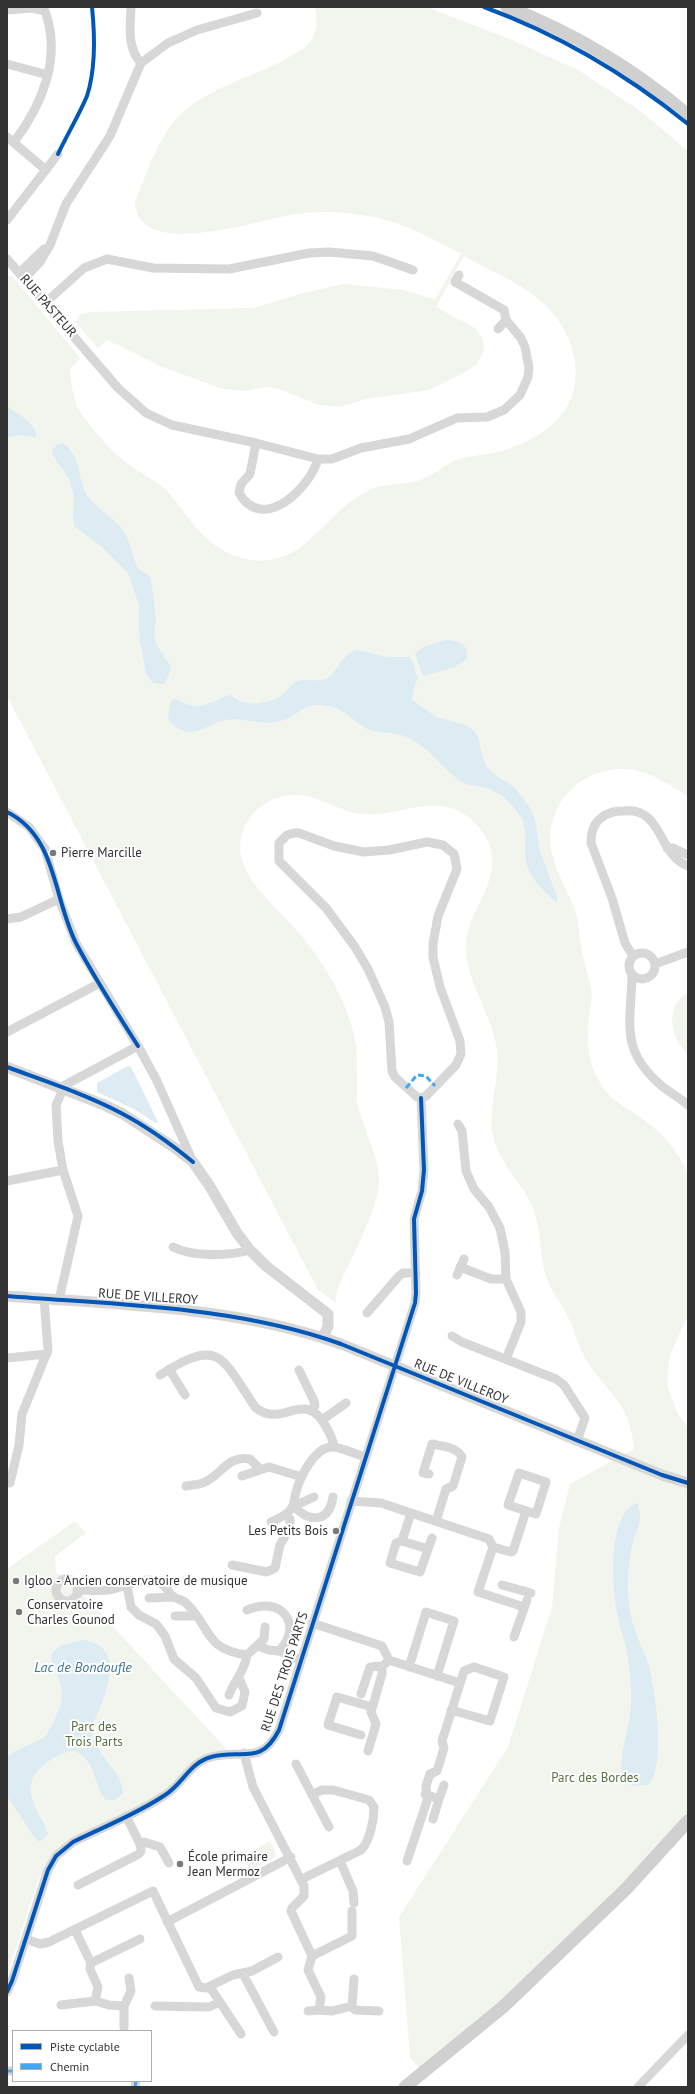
<!DOCTYPE html>
<html>
<head>
<meta charset="utf-8">
<style>
	body { margin:0 }
	#map { position:relative; width:695px; height:2094px; overflow:hidden; background:#fff; font-family:"PT Sans",sans-serif }
	canvas { display:block }
	.frame { position:absolute; inset:0; border:8px solid #333; pointer-events:none }
	.legend { position:absolute; left:12px; top:2030px; width:140px; height:52px; box-sizing:border-box; background:#fff; border:1px solid #adadad; margin:0; padding:5px 7px; list-style:none; font-size:12px; color:#333 }
	.legend li { display:flex; align-items:center; gap:8px; height:20px }
	.legend b { width:20px; border:1px solid #adadad }
</style>
</head>
<body>
<div id="map">
<canvas width="695" height="2094"></canvas>
<div class="frame"></div>
<ul class="legend">
<li><b style="height:5px;background:#0057b8"></b>Piste cyclable</li>
<li><b style="height:5px;background:#3fa9f5"></b>Chemin</li>
</ul>
</div>
<script>
const g = document.querySelector('canvas').getContext('2d');
g.lineJoin = 'round';
function fill(path, color) { g.fillStyle = color; g.fill(path, 'evenodd'); }
function stroke(path, color, width, dash) { g.strokeStyle = color; g.lineWidth = width; g.lineCap = dash ? 'butt' : 'round'; g.setLineDash(dash || []); g.stroke(path); }
function write(font, color, halo, rows, align = 'center') {
  g.font = font + ' "PT Sans",sans-serif'; g.lineWidth = 4; g.setLineDash([]); g.textBaseline = 'middle'; g.strokeStyle = halo; g.fillStyle = color; for (const [text, x, y, turn = 0] of rows) {
    g.save(); g.translate(x, y); g.rotate((+turn || 0) * Math.PI / 180); g.textAlign = isNaN(turn) ? turn : align; if (halo) g.strokeText(text, 0, 0); g.fillText(text, 0, 0); g.restore();
  }
}
const green = new Path2D(`
	M315 7H427L512 40 578 70 639 110 688 151V796C655 776 632 759 593 775 561 788 543 824 553 857 558 877 570 894 576 913 579 924 579 935 581 946 583 960 588 973 591 987 593 997 590 1007 589 1017 587 1034 587 1052 593 1068 607 1105 628 1105 654 1128 668 1140 681 1156 688 1174V1315L670 1355 667 1379 669 1390 677 1412 688 1428V1815L625 1887 424 2075 410 2057 399 1917 508 1747 552 1607 559 1528 570 1484 634 1449C630 1402 609 1396 587 1361 578 1347 575 1330 567 1315 562 1304 554 1295 549 1284 538 1259 543 1231 532 1206 520 1179 496 1161 492 1130 489 1102 502 1072 496 1044 490 1012 466 981 466 947 466 910 503 883 489 844 485 833 477 823 467 816 433 792 397 818 361 814 342 812 325 800 307 796 280 790 252 806 243 831 227 873 282 910 304 939 330 972 354 1013 357 1056 358 1073 355 1090 358 1106 364 1132 380 1156 379 1183 377 1212 349 1262 337 1290L335 1302 318 1290 7 696V277L12 276 80 358 70 369C72 384 72 400 81 413 94 431 110 451 127 463 140 473 154 479 166 490 174 498 180 507 187 516 202 538 225 557 252 560 308 567 325 509 372 489 386 483 402 485 417 481 432 477 441 467 454 461 471 454 491 456 508 449 525 443 543 434 556 421 590 388 576 333 544 304 522 283 490 271 464 256L436 307 475 328 483 339 484 350 477 364 463 373 429 390 366 399 340 407 319 405 279 389 268 387 244 391 223 389 165 368 107 340 98 348 75 322 80 315 89 312 253 308 303 293 344 284 404 290 435 300 461 254C426 235 395 218 354 214 335 211 315 212 296 214 264 218 137 263 135 202 148 171 158 136 183 112 210 87 259 75 291 56 299 51 307 48 312 39 318 29 317 18 315 7Z
	M688 992V1054C669 1038 665 1006 688 992Z
	M75 1521 86 1533 55 1556 56 1573 65 1575 232 1755 195 1762 166 1795 65 1847 43 1871 37 1883 7 1975V1569Z
	M270 1841 277 1856 250 1870 243 1856Z`);
const water = new Path2D(`
	M7 406C16 414 37 422 36 437L18 435 7 438Z
	M63 443C84 460 76 477 87 495 96 510 114 516 124 532 131 542 132 557 138 569L143 571 151 578 156 619 154 636 158 647 171 667 169 675 164 684 153 683 146 674 139 635V605L128 573 101 546 74 526C71 515 76 503 73 492 70 477 60 466 52 454L53 449 58 444Z
	M445 640C457 640 472 645 466 660L452 668 423 676 415 654 421 648Z
	M357 650 387 657H410L418 678 414 687 412 699 415 702 436 717 466 725 474 731 479 739 482 756 488 768 498 777 514 787 529 806 535 819 540 851 557 897V903C542 890 526 875 525 854 525 840 528 828 520 816 512 802 498 791 483 787 476 786 468 785 462 782 443 770 430 748 409 738 395 731 376 734 365 728 354 721 345 710 332 707 302 699 300 718 276 722 259 725 242 717 225 720 213 722 201 733 188 732 180 730 173 726 168 719L170 704 173 699C181 699 186 706 194 706 208 707 219 697 231 695 244 708 268 705 282 695 287 691 291 684 296 682 306 677 319 684 329 677 340 668 342 654 357 650Z
	M128 1066 131 1067 158 1122 156 1123 134 1109 97 1092V1083Z
	M638 1503C638 1508 640 1513 640 1518 640 1526 635 1534 633 1541 628 1561 627 1585 629 1605 631 1626 641 1644 648 1663 655 1686 667 1768 648 1785L634 1786 623 1780C617 1754 630 1731 631 1705 632 1690 630 1674 628 1659 626 1643 620 1628 617 1612 612 1587 607 1511 638 1503Z
	M82 1640C131 1645 103 1702 91 1728 93 1754 122 1769 123 1793L115 1800H106C93 1785 98 1766 79 1753 72 1748 63 1754 56 1757 49 1760 42 1766 37 1772 20 1794 41 1812 48 1833L43 1840 37 1841 7 1796V1757L15 1751 44 1738 53 1724 61 1704 62 1696 61 1684 51 1660 52 1653 59 1646Z`);
const minor = new Path2D(`
	M131 7C130 27 127 48 141 63
	M7 10 32 8 45 11C62 58 42 105 14 142
	M7 64 48 75
	M7 137 46 170
	M7 220 58 154
	M7 259 118 388 146 413 172 425 256 443 318 459H332L361 448 409 439 457 418 487 417 504 410 520 395 528 377 529 368 525 347 521 338 506 320 504 310 455 282 459 275
	M19 273 44 249
	M24 279 40 262 50 245 66 204 110 136 141 63 168 43 197 30 257 13
	M45 303 84 268 107 259 153 268 229 269 309 253 329 252 373 256 413 270
	M498 329 506 320
	M256 443 250 474 241 484 239 493C263 534 310 488 318 459
	M7 812 29 827 45 849 59 899 76 943 138 1046 157 1081 193 1162
	M294 833H299L334 846 364 852 389 850 427 842 443 845 454 854 457 869 438 916 433 944V957L440 987 460 1041 461 1054 456 1065 426 1096 421 1098 417 1097 395 1077 392 1071 389 1022 385 1007 368 969 355 947 326 908 279 861V843L287 835Z
	M667 848H673L688 855
	M7 919 21 917 59 899
	M629 966a13 13 0 1 1 26 0a13 13 0 1 1-26 0Z
	M633 956 625 943 612 898 591 843C591 833 593 824 601 818 608 812 615 811 624 811 663 807 657 854 688 866
	M655 964 688 952
	M632 975C631 1025 619 1050 663 1087 671 1093 680 1098 688 1105
	M7 1032 100 983
	M458 1124 462 1131 466 1171 474 1189 489 1207 500 1228 505 1252 506 1279 521 1312V1322L506 1359
	M7 1181 63 1170
	M173 1247C192 1257 230 1256 250 1250
	M460 1267 491 1279H506
	M457 1275 464 1259
	M59 1300 78 1216 63 1170 58 1141 56 1105 65 1085 138 1046
	M367 1313 399 1276 403 1273H416
	M452 1336 462 1342 556 1379 564 1385 585 1418 577 1441
	M7 1358 47 1354
	M169 1369 185 1395
	M299 1370 314 1401 315 1406 311 1410
	M160 1375C220 1337 221 1356 255 1407 282 1430 303 1388 325 1425 329 1432 333 1438 334 1447
	M322 1420 346 1403
	M519 1473 546 1482 536 1514 508 1505Z
	M429 1474 423 1473 432 1444C442 1446 457 1447 462 1457L453 1486 446 1489 436 1521
	M242 1476 269 1467 302 1477
	M10 1483 19 1445 22 1414 48 1350 44 1299
	M186 1486C192 1485 199 1485 205 1482 222 1474 228 1455 250 1459L260 1469
	M314 1497 294 1506C309 1523 329 1523 333 1497
	M351 1501 381 1503 489 1539 493 1547
	M271 1522C279 1518 286 1516 291 1509 295 1504 294 1498 296 1492 300 1477 315 1446 333 1447 343 1448 355 1454 365 1457
	M402 1541 411 1513
	M493 1547 478 1592 524 1607
	M493 1547 511 1552 513 1551 526 1511
	M428 1549 402 1541 396 1543 390 1563 420 1572 432 1538
	M232 1565 267 1572 275 1568 280 1545 290 1527V1519L286 1516
	M56 1590a11 11 0 1 1 22 0a11 11 0 1 1-22 0Z
	M502 1585 531 1593
	M127 1586 131 1607 139 1615 156 1624 165 1636 174 1659 196 1678 216 1708 230 1712 242 1706 245 1692 239 1678
	M77 1590C88 1590 98 1591 108 1590 123 1588 144 1575 159 1582 166 1585 168 1593 174 1597 178 1600 183 1599 187 1604 212 1629 204 1649 247 1655L264 1639 265 1627
	M149 1598 174 1597
	M247 1610C280 1595 305 1624 279 1651
	M175 1616H196
	M312 1623 382 1646 389 1660
	M514 1637 527 1600
	M258 1646 269 1650 279 1651 300 1660
	M389 1660 460 1683
	M409 1667 426 1612 454 1621 437 1676
	M361 1694 370 1667 382 1666 386 1663
	M229 1695C235 1679 244 1673 247 1655
	M361 1735 328 1725 337 1697 372 1707
	M368 1751 376 1724 371 1712 382 1674V1666
	M244 1753 253 1787 304 1886V1896L292 1908 291 1911 312 1956
	M296 1764 329 1827
	M425 1794 439 1799 444 1785
	M433 1819 439 1799
	M140 1844 144 1842 160 1847 169 1863
	M340 1861 353 1891 354 1903
	M407 1861 427 1801 426 1786 430 1774 437 1771 444 1748 442 1741 464 1671 474 1667 504 1677 490 1721 451 1710
	M302 1879 361 1850C370 1841 374 1820 374 1807L369 1800 333 1790H322L312 1795
	M78 1885 139 1854 141 1851 140 1844 126 1816
	M167 1922 291 1857
	M75 1930 91 1963
	M26 1939 40 1944 49 1942 153 1891 199 1987 206 1988 233 1975 252 1971 278 1957
	M243 1974 274 2032
	M354 1979 352 2006 355 2010 379 2011
	M210 1987 241 2034
	M7 1992 12 1981 48 1870 56 1856 73 1842C103 1827 137 1814 165 1795 183 1784 189 1763 211 1757 242 1748 260 1767 279 1730L415 1303 416 1293 414 1219 422 1191 424 1170 421 1098
	M95 2001 98 1987 90 1969 91 1963 140 1939
	M61 2005 95 2001 109 2005 124 2006
	M155 2006 209 2007 220 2002
	M352 2006 332 2011 319 2010 321 1997 308 1970 312 1956 352 1936V1911
	M308 2011 319 2010
	M124 2028V2006L131 1991 129 1978
	M7 2071H13
	M135 2087 136 2081
	M638 2087 688 2035`);
const tertiary = new Path2D(`
	M7 1067 102 1104 123 1114 175 1148 193 1162 209 1185 237 1233 250 1250 266 1266 328 1314V1326L323 1338
	M7 1296C119 1305 234 1306 341 1344L662 1475 688 1483`);
const secondary = new Path2D(`
	M507 7C572 32 635 70 688 115
	M405 2087 503 2007 626 1889 688 1821`);
const quiet = new Path2D(`
	M406 1088 417 1075 426 1076 435 1086
	M7 2071H13
	M135 2087 136 2081`);
const cycleway = new Path2D(`
	M484 7C558 34 626 74 688 124
	M58 154C67 135 79 115 87 96 96 68 95 36 92 7
	M7 812C58 837 53 900 77 945 95 979 117 1013 138 1046
	M7 1067C45 1081 85 1094 121 1113 146 1126 171 1144 193 1162
	M7 1296C119 1305 234 1306 341 1344L662 1475 688 1483
	M7 1992 12 1981 48 1870 56 1856 73 1842C103 1827 137 1814 165 1795 183 1784 189 1763 211 1757 242 1748 260 1767 279 1730L415 1303 416 1293 414 1219 422 1191 424 1170 421 1098`);
const markers = [
	[53,853,4,"#7a7a7a"],
	[336,1531,4,"#7a7a7a"],
	[16,1581,4,"#7a7a7a"],
	[19,1612,4,"#7a7a7a"],
	[180,1864,4,"#7a7a7a"]
];
const streetNames = [
	["RUE PASTEUR",48,306,49],
	["RUE DE VILLEROY",148,1297,4],
	["RUE DE VILLEROY",461,1382,22],
	["RUE DES TROIS PARTS",285,1672,-72]
];
const poiNames = [
	["Pierre Marcille",61,853],
	["Les Petits Bois",328,1531,"right"],
	["Igloo - Ancien conservatoire de musique",24,1581],
	["Conservatoire",27,1605],
	["Charles Gounod",27,1620],
	["École primaire",188,1857],
	["Jean Mermoz",188,1872]
];
const parkNames = [
	["Parc des",94,1727],
	["Trois Parts",94,1742],
	["Parc des Bordes",595,1778]
];
const waterNames = [
	["Lac de Bondoufle",83,1668]
];
fill(green, '#f1f5ed');
fill(water, '#ddebf3');
stroke(minor, '#d7d7d7', 9);
stroke(tertiary, '#d7d7d7', 11);
stroke(secondary, '#d0d0d0', 13);
stroke(quiet, '#3fa9f5', 3, [6, 3]);
stroke(cycleway, '#0057b8', 4);
for (const [x, y, r, color] of markers) { const dot = new Path2D(); dot.arc(x, y, r, 0, 2 * Math.PI); g.fillStyle = color; g.fill(dot); stroke(dot, '#fff', 1.5); }
write('13px', '#333', '#fff', streetNames);
write('13px', '#333', '#fff', poiNames, 'left');
write('13px', '#56703f', '#fff', parkNames);
write('italic 14px', '#3f7597', '#fff', waterNames);
</script>
</body>
</html>
